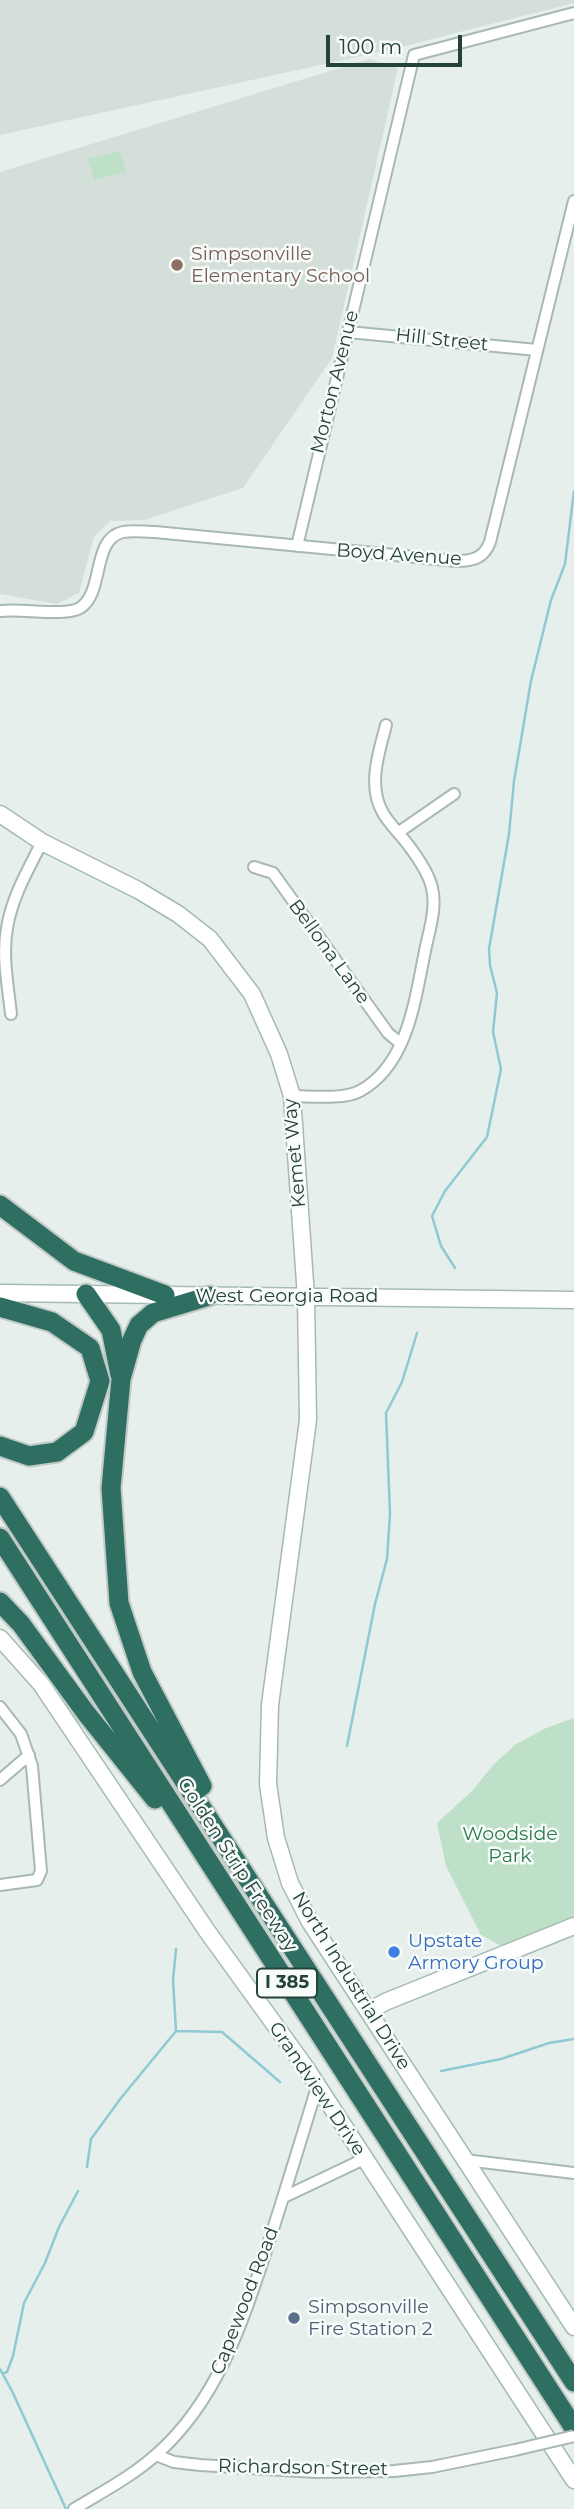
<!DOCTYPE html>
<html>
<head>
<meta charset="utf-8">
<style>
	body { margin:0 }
	#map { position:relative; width:574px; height:2509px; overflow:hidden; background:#e6efeb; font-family:Montserrat,sans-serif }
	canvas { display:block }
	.scale { position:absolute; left:326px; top:35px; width:136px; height:32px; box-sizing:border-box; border:4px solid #24423a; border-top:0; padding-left:9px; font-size:21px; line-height:24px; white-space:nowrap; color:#24423a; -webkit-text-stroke:5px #f7fbf9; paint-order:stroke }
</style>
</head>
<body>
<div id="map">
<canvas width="574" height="2509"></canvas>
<div class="scale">100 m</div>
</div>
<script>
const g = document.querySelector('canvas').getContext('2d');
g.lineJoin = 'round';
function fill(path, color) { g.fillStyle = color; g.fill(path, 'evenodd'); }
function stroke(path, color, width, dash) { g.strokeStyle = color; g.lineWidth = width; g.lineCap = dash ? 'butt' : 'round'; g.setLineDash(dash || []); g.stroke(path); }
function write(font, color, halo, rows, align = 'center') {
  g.font = font + ' Montserrat,sans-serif'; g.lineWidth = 5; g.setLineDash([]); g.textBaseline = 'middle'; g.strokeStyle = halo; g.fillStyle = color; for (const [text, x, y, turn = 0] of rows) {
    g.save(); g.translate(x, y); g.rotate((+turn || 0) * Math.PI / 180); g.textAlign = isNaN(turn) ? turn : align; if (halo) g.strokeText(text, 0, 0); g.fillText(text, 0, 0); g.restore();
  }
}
const built = new Path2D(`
	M0 0H574V3L389 50 0 135Z
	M369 59 398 68 332 358 243 488 144 520 110 521 94 537 79 593 57 604 0 594V172Z`);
const green = new Path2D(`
	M120 151 126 172 94 180 88 159Z
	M574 1718V1920L505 1948 481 1935 446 1866 437 1823 472 1791 493 1765 516 1744 546 1728Z`);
const stream = new Path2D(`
	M455 1268 441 1246 432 1216 445 1191 487 1137 501 1069 493 1032 497 993 490 965 489 949 509 834 514 781 531 681 551 600 565 564 574 491
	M347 1746 375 1604 387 1559 390 1514 386 1413 402 1382 417 1333
	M176 2031 222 2032 280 2082
	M441 2071 501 2059 549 2043 574 2039
	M87 2167 91 2139 121 2098 176 2031 173 1980 176 1949
	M0 2369 12 2391 66 2509
	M4 2373 7 2372 13 2356 24 2303 45 2263 59 2227 78 2191`);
const street = new Path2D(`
	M348 332 537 350
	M297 546 414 55 574 13
	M0 611C21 608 65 617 80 608 105 592 91 539 123 532 133 530 145 532 155 532L457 561C473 561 484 558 490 542L574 201
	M399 832 454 794
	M254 867 273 873 388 1033 400 1043
	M11 1014C8 986 2 956 7 928 12 897 28 870 42 842
	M292 1096C310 1096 343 1100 360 1091 408 1065 415 999 425 951 429 931 437 908 432 888 429 874 418 858 409 846 401 835 390 825 383 813 367 786 379 752 386 725
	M0 1707 21 1734 32 1766 41 1871 37 1880 0 1885
	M0 1780 29 1755
	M465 2160 574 2173
	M284 2197 364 2159
	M156 2455 174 2462 200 2465 316 2472 394 2471 432 2467 515 2450
	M74 2509C102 2492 133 2476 158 2453 216 2401 241 2327 265 2254 283 2199 300 2143 317 2087`);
const secondary = new Path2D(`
	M0 814 42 842 138 890 178 914 210 939 252 994 279 1054 292 1096 306 1297 308 1420 270 1705 268 1784 276 1838 290 1883 310 1922 574 2327
	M0 1293 574 1300
	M0 1638 41 1684 207 1931 306 2068 574 2480
	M369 2011 385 2002 574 1926`);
const highway = new Path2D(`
	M0 1205 74 1261 165 1295
	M86 1294 111 1330 120 1375
	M0 1307 52 1322 90 1348 100 1381 84 1432 57 1452 29 1456 0 1446
	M0 1497 574 2382
	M0 1538 574 2428
	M0 1602 21 1624 86 1713 155 1799
	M202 1786 142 1672 119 1603 111 1488 121 1379 132 1340 139 1325 153 1313 209 1296`);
const streetBridge = new Path2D(`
	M515 2450 574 2436`);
const markers = [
	[177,265,7,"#8d6e63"],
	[394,1952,7,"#3f7fe0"],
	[294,2318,7,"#5c6f8a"]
];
const shields = [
	[287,1983,60]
];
const shieldNames = [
	["I 385",287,1983]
];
const educationNames = [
	["Simpsonville",191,254],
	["Elementary School",191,276]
];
const streetNames = [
	["Hill Street",442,340,6],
	["Morton Avenue",335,382,-76],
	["Boyd Avenue",399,555,4],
	["Bellona Lane",329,952,54],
	["Kemet Way",295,1153,-95],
	["West Georgia Road",287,1296],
	["Golden Strip Freeway",237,1865,57],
	["North Industrial Drive",351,1981,58],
	["Grandview Drive",317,2089,56],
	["Capewood Road",245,2301,-69],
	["Richardson Street",303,2468,1]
];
const parkNames = [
	["Woodside",510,1834],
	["Park",510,1856]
];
const shopNames = [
	["Upstate",408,1941],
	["Armory Group",408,1963]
];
const serviceNames = [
	["Simpsonville",308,2307],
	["Fire Station 2",308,2329]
];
fill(built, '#d4dfda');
fill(green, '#bfe0c8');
stroke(stream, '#8ec9d4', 2.5);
stroke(street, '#a8b8b2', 14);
stroke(secondary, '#a4bbb3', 19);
stroke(highway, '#c2cac8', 23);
stroke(street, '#fff', 10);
stroke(secondary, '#fff', 16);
stroke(highway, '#2f6f62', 19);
stroke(streetBridge, '#a8b8b2', 14, []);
stroke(streetBridge, '#fff', 10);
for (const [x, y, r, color] of markers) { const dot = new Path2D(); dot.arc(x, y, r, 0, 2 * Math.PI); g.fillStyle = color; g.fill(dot); stroke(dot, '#f7fbf9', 2.5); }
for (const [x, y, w] of shields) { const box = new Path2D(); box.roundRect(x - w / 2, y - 14.5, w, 29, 5); g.fillStyle = '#f7fbf9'; g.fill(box); stroke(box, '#24423a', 2); }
write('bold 18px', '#24423a', null, shieldNames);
write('19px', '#785e54', '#f7fbf9', educationNames, 'left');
write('19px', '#24423a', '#f7fbf9', streetNames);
write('19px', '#2d7a4b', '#f7fbf9', parkNames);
write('19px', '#366cbe', '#f7fbf9', shopNames, 'left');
write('19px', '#4e5e75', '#f7fbf9', serviceNames, 'left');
</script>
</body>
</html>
